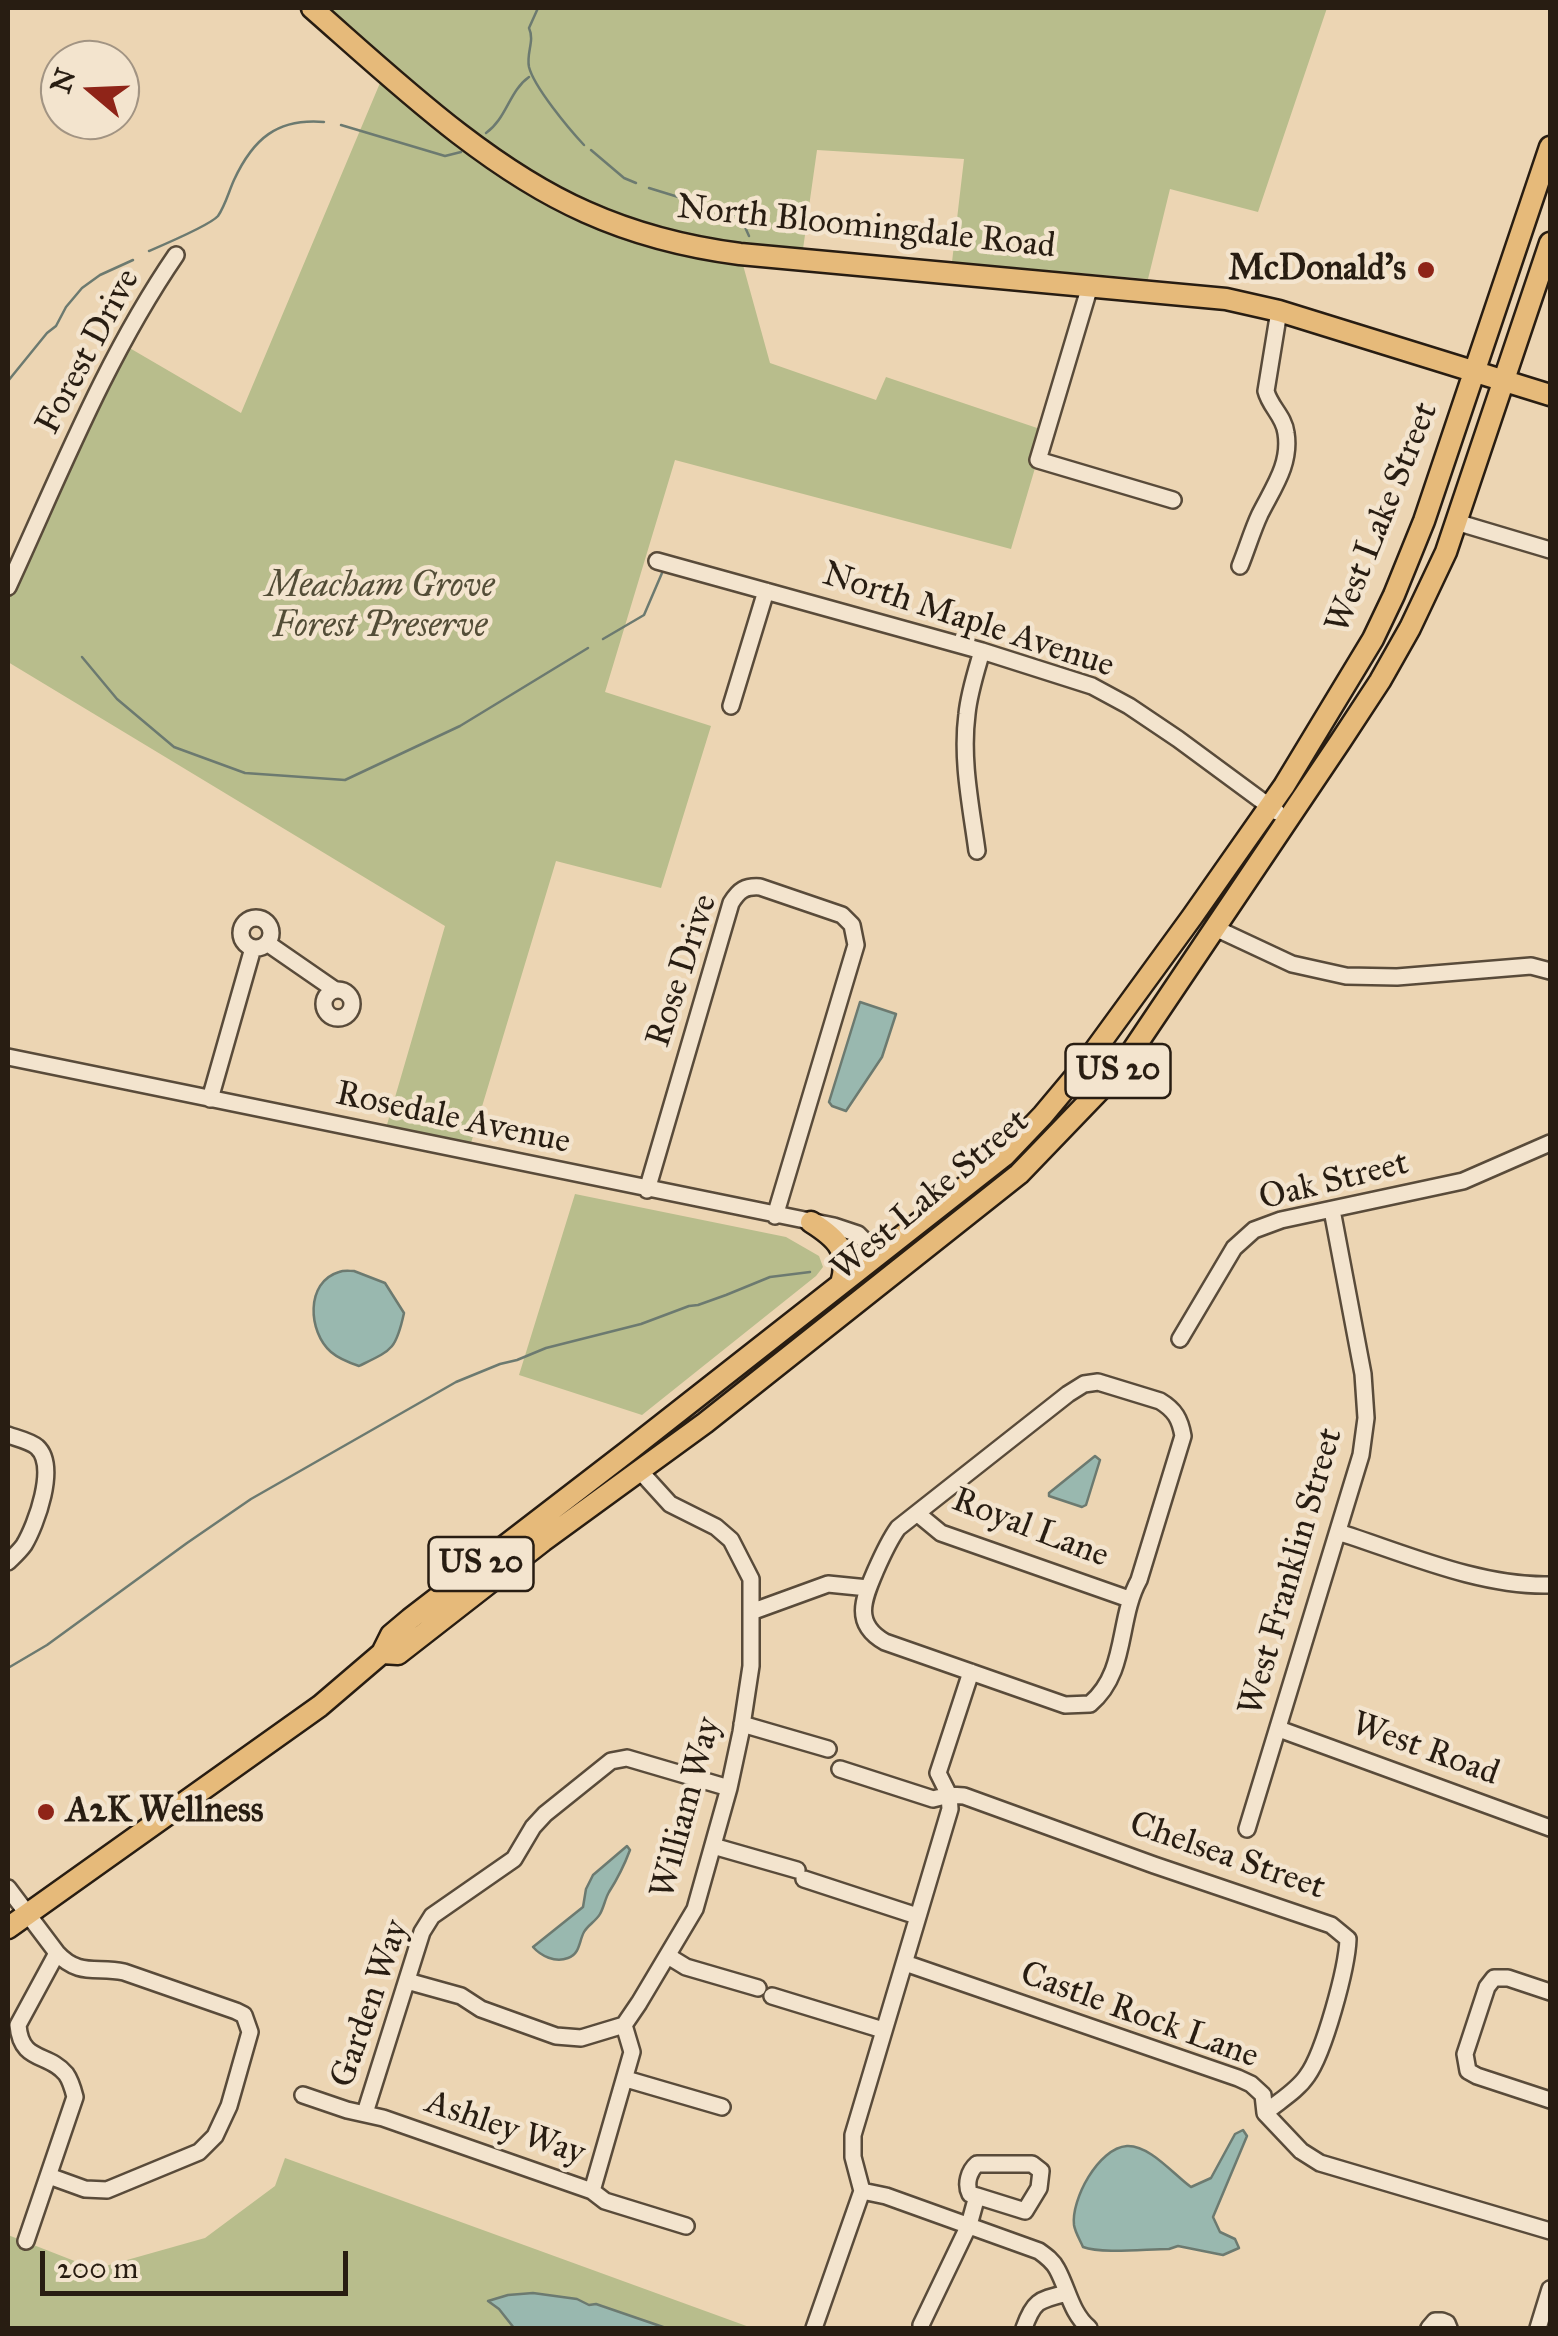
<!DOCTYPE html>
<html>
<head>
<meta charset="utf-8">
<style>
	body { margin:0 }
	#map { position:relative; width:1558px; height:2336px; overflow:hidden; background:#ecd5b3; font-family:"IM FELL Great Primer",serif }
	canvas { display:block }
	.frame { position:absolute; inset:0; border:10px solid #281d12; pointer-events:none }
	.north { position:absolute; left:40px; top:40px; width:100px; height:100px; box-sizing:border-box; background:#f3e4ce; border:2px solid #a29483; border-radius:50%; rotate:289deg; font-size:28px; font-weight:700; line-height:40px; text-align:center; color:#281d12 }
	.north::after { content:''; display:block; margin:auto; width:35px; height:45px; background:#8f2418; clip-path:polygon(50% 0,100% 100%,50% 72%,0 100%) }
	.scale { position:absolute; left:40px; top:2251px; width:308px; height:45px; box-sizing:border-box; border:5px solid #281d12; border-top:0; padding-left:12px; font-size:30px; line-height:35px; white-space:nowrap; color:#281d12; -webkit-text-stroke:8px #f3e4ce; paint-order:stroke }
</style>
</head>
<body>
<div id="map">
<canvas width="1558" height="2336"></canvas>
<div class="frame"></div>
<div class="north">N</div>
<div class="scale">200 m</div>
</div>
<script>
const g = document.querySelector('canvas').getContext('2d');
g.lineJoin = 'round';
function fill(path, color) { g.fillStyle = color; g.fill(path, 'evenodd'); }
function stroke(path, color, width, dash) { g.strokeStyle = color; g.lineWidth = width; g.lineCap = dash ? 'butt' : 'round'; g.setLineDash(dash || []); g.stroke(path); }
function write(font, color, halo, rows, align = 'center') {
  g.font = font + ' "IM FELL Great Primer",serif'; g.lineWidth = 9; g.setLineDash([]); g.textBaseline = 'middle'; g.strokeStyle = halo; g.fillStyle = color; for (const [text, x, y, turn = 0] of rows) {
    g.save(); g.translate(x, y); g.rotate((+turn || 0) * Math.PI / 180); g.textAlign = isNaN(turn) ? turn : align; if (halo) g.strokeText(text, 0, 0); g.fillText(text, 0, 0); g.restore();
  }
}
const green = new Path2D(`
	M329 8H1327L1258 212 1170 189 1148 279 952 262 964 159 817 150 803 249 744 243 743 265 770 363 876 400 886 377 1046 431 1011 549 675 460 605 692 711 726 661 888 556 861 468 1153 384 1135 445 926 8 662V587L121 343 241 413 380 83 392 63Z
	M575 1194 786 1237 819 1256 823 1267 816 1276 642 1415 519 1375Z
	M285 2158 752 2328H8V2235L95 2269 205 2238 275 2186Z`);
const water = new Path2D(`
	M860 1002 896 1014 882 1057 846 1111 832 1106 829 1102Z
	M354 1271 385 1283 404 1313C396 1350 392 1350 359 1366 350 1363 338 1358 331 1352 308 1332 305 1282 339 1272 344 1270 349 1271 354 1271Z
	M1095 1456 1100 1460 1086 1505 1082 1507 1049 1496V1493Z
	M627 1846 630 1850C624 1866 618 1878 609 1892 605 1899 604 1907 600 1914 596 1921 588 1925 584 1932 579 1941 580 1954 568 1958 555 1963 541 1956 533 1947L583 1907 586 1889 593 1875Z
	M1243 2130 1247 2136 1213 2217 1220 2232 1235 2239 1239 2248 1223 2255 1178 2246 1169 2249C1146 2249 1102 2254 1083 2247 1080 2240 1075 2232 1074 2225 1071 2200 1098 2148 1127 2146 1150 2145 1174 2175 1191 2187L1211 2178 1235 2134Z
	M533 2293 577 2299 589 2305 596 2304 666 2328H514L499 2309 488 2301 508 2295Z`);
const stream = new Path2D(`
	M538 8 529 28C535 41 526 53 529 67 534 87 569 129 584 145
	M341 125 445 156 461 152
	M486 133C507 118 509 91 529 77
	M591 150 624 178 636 183
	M649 188 740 216 749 236
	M149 251C163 245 210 225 218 216 225 206 229 191 234 180 253 139 277 118 324 122
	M8 381 47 333 56 326 66 307 82 288 100 275 133 260
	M603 639 644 615 662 573
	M82 657 117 699 174 747 245 773 345 780 460 726 588 648
	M8 1668 47 1645 187 1543 251 1499 456 1382 500 1364 517 1360 546 1348 641 1324 689 1306 698 1305 726 1295 770 1277 810 1272`);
const minor = new Path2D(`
	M1090 286 1038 460 1173 500
	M1456 522 1550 550
	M657 561 982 651 1092 686 1129 706 1178 739 1277 812
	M1240 566C1247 549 1252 531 1260 514 1273 488 1291 464 1286 433 1284 416 1270 407 1266 391L1279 311
	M8 587C60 474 106 357 176 255
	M731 706 766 591
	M977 851C971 806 961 760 967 714 969 693 976 672 982 651
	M241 933a15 15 0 1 1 30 0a15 15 0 1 1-30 0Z
	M1215 928 1292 964 1346 976 1397 977 1531 966 1550 971
	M267 943 335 990
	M324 1004a14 14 0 1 1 28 0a14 14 0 1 1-28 0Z
	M8 1057 834 1226 858 1234 879 1255
	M210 1099 253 948
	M647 1190 731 903C739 890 745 886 760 887L842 915 852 925 856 945 775 1216
	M1180 1339 1234 1248 1254 1230 1281 1220 1463 1181 1550 1143
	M1098 1382 1160 1401C1175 1410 1180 1419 1183 1436L1139 1580C1117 1620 1128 1672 1090 1704L1065 1705 885 1642C853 1624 863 1600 875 1572 882 1556 888 1542 898 1528L1068 1394 1084 1384Z
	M8 1435C16 1438 30 1441 37 1447 58 1466 36 1525 24 1545 19 1552 13 1557 8 1562
	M918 1514 941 1533 1129 1599
	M1338 1532C1404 1553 1480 1587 1550 1585
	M751 1612 828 1584 868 1588
	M742 1724 828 1749
	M1279 1729 1550 1828
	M840 1769 933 1799 949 1795 964 1796 1154 1865 1331 1925 1348 1939C1347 1968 1324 2053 1307 2076 1297 2091 1279 2101 1265 2113
	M1247 1829 1361 1455 1366 1418 1363 1374 1332 1210
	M713 1846 797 1870
	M804 1879 917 1916
	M8 1888 57 1953 18 2025C21 2063 48 2052 66 2074 71 2081 73 2089 75 2097L26 2241
	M668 1956 686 1967 758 1988
	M905 1963 1238 2078 1251 2084 1263 2095 1265 2113 1301 2151 1320 2163 1550 2231
	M407 1981 461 1996 481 2009 556 2036 581 2038 624 2025 639 2003 695 1909 729 1788 741 1732 751 1666V1579L731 1540 716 1527 670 1504 640 1471
	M1550 1992 1508 1978H1494L1487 1987 1465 2054 1468 2071 1477 2076 1550 2100
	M772 1996 883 2030
	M626 2079 722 2107
	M303 2095 347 2110 383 2118 592 2191 605 2201 686 2226
	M365 2113 422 1932 432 1916 514 1859 533 1827 545 1814 611 1761 627 1758 729 1788
	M49 2176 85 2189 107 2190 199 2152 215 2136 229 2106 250 2032 244 2015 236 2011 124 1972C97 1966 79 1977 57 1953
	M592 2191 632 2052 624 2025
	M862 2191 886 2196 1039 2251C1046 2256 1053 2261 1057 2269 1068 2289 1071 2313 1089 2328
	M921 2325 969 2225 977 2196 1025 2211 1039 2188 1041 2171 1032 2164H977C969 2171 965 2184 970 2194L977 2196
	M814 2328 862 2191 853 2157V2135L950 1809 949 1795 938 1773 971 1672
	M1024 2328C1034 2300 1039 2300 1067 2293
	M1429 2328 1435 2321H1442L1447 2323 1449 2328
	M1538 2328 1550 2289`);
const major = new Path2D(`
	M312 8C394 80 486 168 586 212 635 234 686 247 740 254L1226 299 1279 311 1550 395
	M811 1222C838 1239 850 1251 841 1284
	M382 1653 398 1654 543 1541 705 1423 1019 1174 1120 1069 1340 742 1380 681 1410 628 1446 552 1550 243
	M8 1928 320 1706 382 1653 391 1635 410 1619 627 1452 1004 1156 1043 1115 1079 1072 1192 917 1284 786 1373 639 1394 595 1424 521 1550 147`);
const markers = [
	[1426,270,10,"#8f2418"],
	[46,1812,10,"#8f2418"]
];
const shields = [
	[1118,1071,105],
	[481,1564,105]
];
const shieldNames = [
	["US 20",1118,1071],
	["US 20",481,1564]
];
const streetNames = [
	["North Bloomingdale Road",866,228,6],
	["Forest Drive",89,352,-62],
	["West Lake Street",1383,518,-68],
	["North Maple Avenue",968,621,18],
	["Rose Drive",683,971,-72],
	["Rosedale Avenue",453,1119,12],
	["Oak Street",1334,1182,-14],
	["West Lake Street",931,1196,-40],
	["Royal Lane",1030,1529,21],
	["West Franklin Street",1292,1572,-74],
	["West Road",1425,1750,20],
	["William Way",687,1808,-75],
	["Chelsea Street",1227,1857,19],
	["Garden Way",371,2004,-71],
	["Castle Rock Lane",1139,2016,20],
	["Ashley Way",505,2129,19]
];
const poiNames = [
	["McDonald's",1406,270],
	["A2K Wellness",66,1812,"left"]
];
const parkNames = [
	["Meacham Grove",380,587],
	["Forest Preserve",380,627]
];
fill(green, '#b8bd8c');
fill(water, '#99b8af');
stroke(water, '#6c7a70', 2.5);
stroke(stream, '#6c7a70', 2.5);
stroke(minor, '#594b3a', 20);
stroke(major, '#281d12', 25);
stroke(minor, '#f3e4ce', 15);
stroke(major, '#e6ba7a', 20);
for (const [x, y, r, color] of markers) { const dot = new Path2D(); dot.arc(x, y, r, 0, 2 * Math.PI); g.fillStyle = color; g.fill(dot); stroke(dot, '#f3e4ce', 4); }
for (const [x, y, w] of shields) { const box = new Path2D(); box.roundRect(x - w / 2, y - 27, w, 54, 8); g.fillStyle = '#f3e4ce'; g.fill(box); stroke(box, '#281d12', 2.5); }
write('bold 32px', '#281d12', null, shieldNames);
write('35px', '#281d12', '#f3e4ce', streetNames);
write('bold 35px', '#281d12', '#f3e4ce', poiNames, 'right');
write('italic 35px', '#534d37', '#f3e4ce', parkNames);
</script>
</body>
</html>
